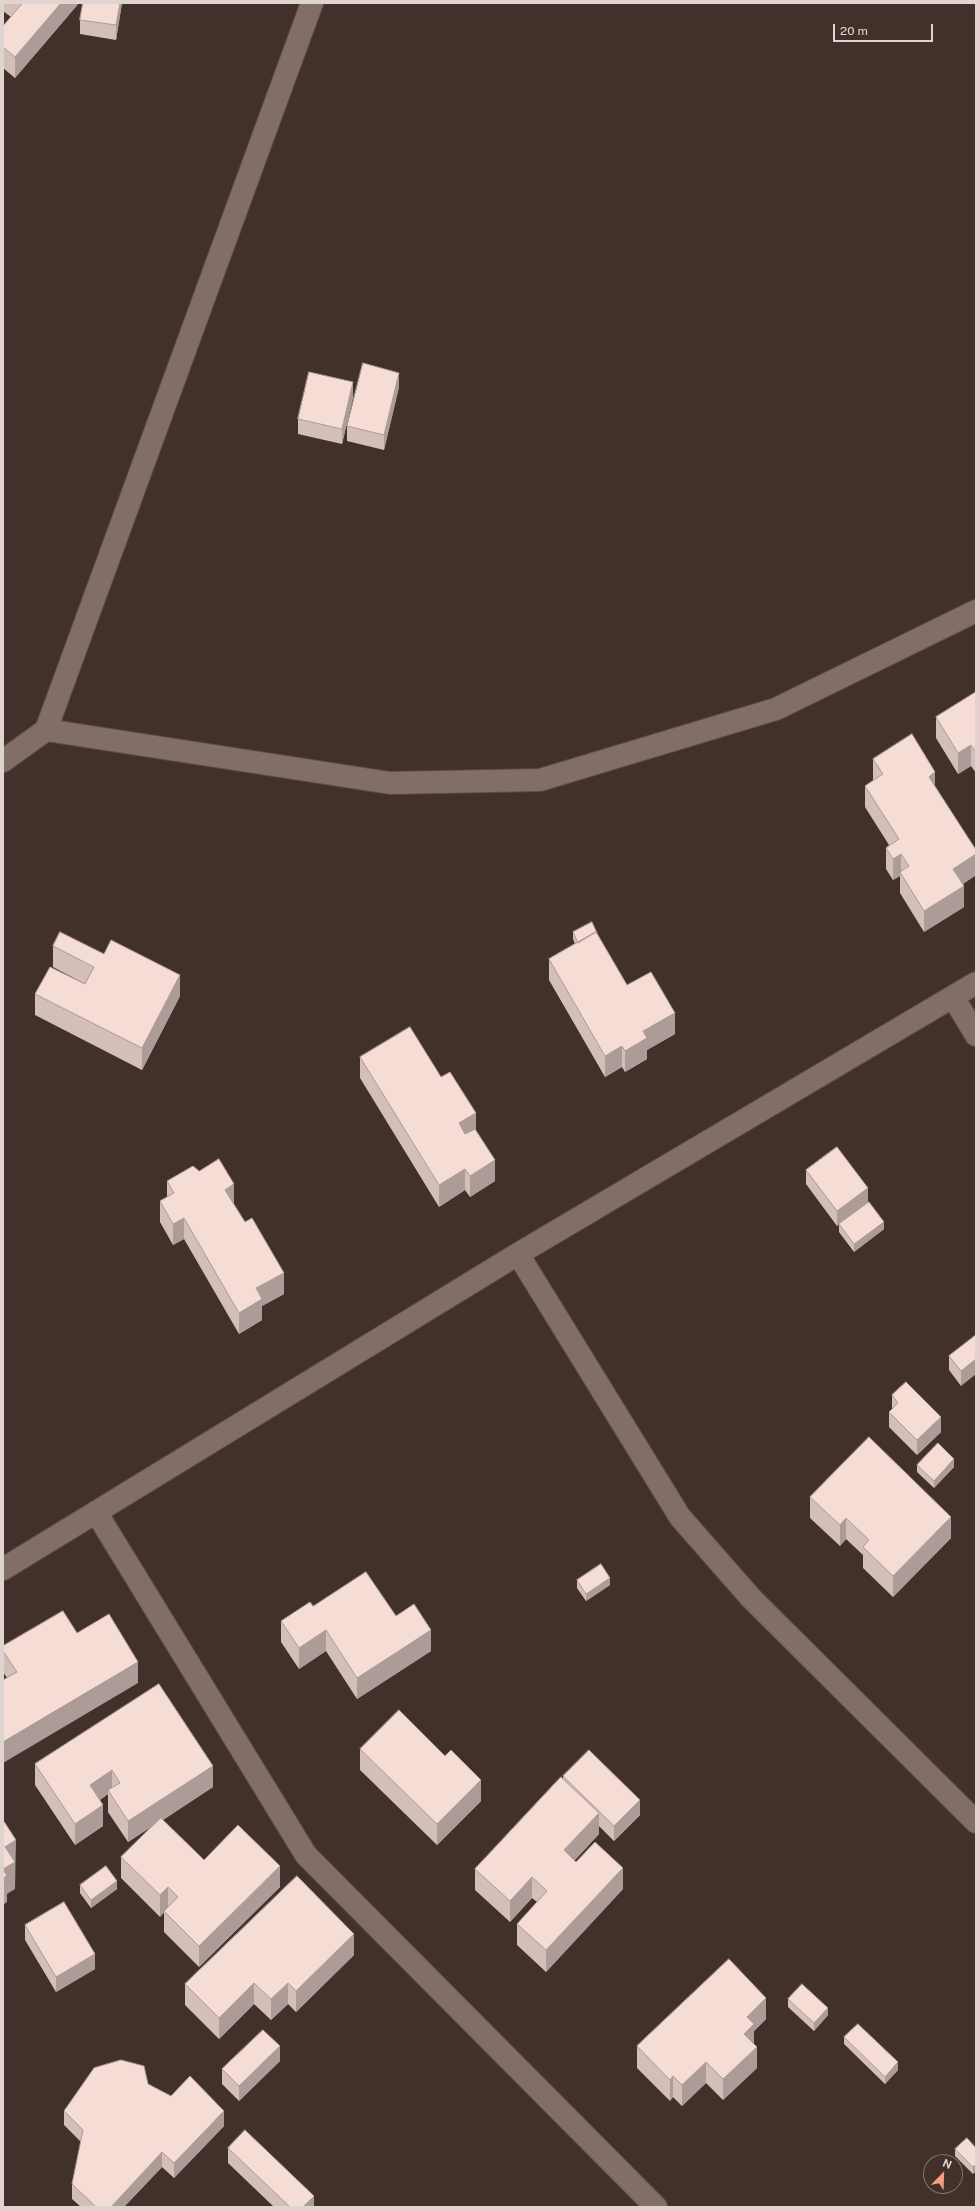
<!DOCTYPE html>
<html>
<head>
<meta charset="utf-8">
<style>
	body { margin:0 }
	#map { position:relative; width:979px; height:2210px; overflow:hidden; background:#42312b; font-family:"Public Sans",sans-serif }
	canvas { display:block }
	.frame { position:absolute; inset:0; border:4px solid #e0d4d0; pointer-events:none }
	.north { position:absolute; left:923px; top:2154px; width:40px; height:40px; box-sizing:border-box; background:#42312b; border:1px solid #81726d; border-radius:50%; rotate:23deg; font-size:11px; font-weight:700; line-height:16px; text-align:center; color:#e0d4d0 }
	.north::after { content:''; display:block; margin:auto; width:14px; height:18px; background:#f39f84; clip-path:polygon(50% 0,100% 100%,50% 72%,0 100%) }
	.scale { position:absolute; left:833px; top:24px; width:100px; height:18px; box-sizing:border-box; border:2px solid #e0d4d0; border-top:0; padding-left:5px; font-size:12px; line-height:14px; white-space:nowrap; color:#e0d4d0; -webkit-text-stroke:3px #42312b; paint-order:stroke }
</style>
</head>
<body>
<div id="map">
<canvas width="979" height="2210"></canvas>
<div class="frame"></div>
<div class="north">N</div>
<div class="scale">20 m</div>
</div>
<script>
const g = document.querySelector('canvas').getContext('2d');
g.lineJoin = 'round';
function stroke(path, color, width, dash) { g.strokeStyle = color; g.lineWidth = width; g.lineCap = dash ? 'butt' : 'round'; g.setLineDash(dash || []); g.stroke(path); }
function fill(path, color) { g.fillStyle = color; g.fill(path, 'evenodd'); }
const minor = new Path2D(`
	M46 730 312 3
	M3 761 46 730 390 783 540 780 776 709 976 611
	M953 997 976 1035
	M518 1254 680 1517 751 1598 976 1822
	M96 1512 306 1855 656 2207
	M3 1569 518 1254 976 983`);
const wall = new Path2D(`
	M3 3H79L15 78 3 68V26L11 17 3 11Z
	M83 3H122L116 40 80 34V20Z
	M399 387 384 450 347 441V426Z
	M353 397 342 444 298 434V419Z
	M976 692V773L971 766 958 774 936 738V717Z
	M873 759 935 787 976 850V875L963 884 964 907 924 932 900 893V876L893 880 886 869V848L889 845 865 807V786L873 780Z
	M573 932 597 933 627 985 675 1034 647 1050V1059L625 1072 622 1067 605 1077 549 980V959L575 944 573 939Z
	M53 946 180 996 142 1070 35 1015V994L85 984 53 967Z
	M360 1057 441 1077 495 1181 470 1197 465 1190 439 1207 360 1078Z
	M806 1170 868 1203 837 1226 806 1184Z
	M167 1181 234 1205 284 1294 262 1306V1320L239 1334 184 1239 173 1245 160 1222V1201L167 1197Z
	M839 1224 884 1229 854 1252 839 1232Z
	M976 1335 961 1386 949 1370V1356Z
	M892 1395 941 1432 917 1455 889 1427V1412L892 1409Z
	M917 1465 954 1467 934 1488 917 1472Z
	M810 1497 951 1538 893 1597 863 1568V1555L846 1539 840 1546 810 1518Z
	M577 1580 610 1585 586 1601 577 1588Z
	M313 1606 396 1616 431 1651 357 1699 326 1651 299 1669 281 1642V1621Z
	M77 1633 138 1683 7 1678 3 1672V1646Z
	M159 1684 213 1787 163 1820 204 1860 280 1887 199 1967 164 1932V1912L160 1917 121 1878V1857L151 1827 128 1842 108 1812V1794L100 1800 103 1826 75 1845 35 1785V1764Z
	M360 1749 445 1756 481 1801 437 1845 360 1770Z
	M563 1776 640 1815 614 1841 599 1826V1834L574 1861 576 1862 623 1889 546 1972 517 1945V1924L537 1902 532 1898 510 1922 475 1890V1869L563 1780Z
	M80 1885 117 1889 91 1908 80 1893Z
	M25 1925 95 1969 56 1992 25 1940Z
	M354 1955 296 2012 288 2004 271 2020 254 2004 219 2039 185 2005V1984Z
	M788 1999 828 2015 814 2031 788 2007Z
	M766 2019 754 2031V2045L757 2068 723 2100 706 2083 682 2106 673 2097 670 2101 637 2068V2046Z
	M844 2037 898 2070 885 2084 844 2044Z
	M976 2050V2067L975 2066V2052Z
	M280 2061 239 2101 222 2084V2069Z
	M148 2084 224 2126 174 2178 162 2167 124 2207H81L72 2199V2184L81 2142 64 2125V2111Z
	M228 2148 314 2207H274L228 2163Z
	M976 2148 973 2174 955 2156V2149Z`);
const shadedWall = new Path2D(`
	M61 3H79L15 78V57Z
	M120 3H122L116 40V25Z
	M399 373V387L384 450V435Z
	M353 382V397L342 444V429Z
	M971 745V766L958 774V753Z
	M935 772V793L929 777Z
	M901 854V875L900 872V876L893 880V859Z
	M976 854V875L953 890V869Z
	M964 886V907L924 932V911Z
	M180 975V996L142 1070V1048Z
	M675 1013V1034L647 1050V1059L625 1072V1051L643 1031Z
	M622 1046V1067L605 1077V1056Z
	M476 1113V1134L459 1145V1123Z
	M495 1160V1181L470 1197V1176Z
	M465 1169V1190L439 1207V1185Z
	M234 1184V1205L225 1190Z
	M868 1188V1203L837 1226V1211Z
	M184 1218V1239L173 1245V1224Z
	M884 1222V1229L854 1252V1244Z
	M284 1273V1294L262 1306V1320L239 1334V1313L256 1288Z
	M976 1359V1374L961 1386V1371Z
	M941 1417V1432L917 1455V1440Z
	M954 1459V1467L934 1488V1481Z
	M951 1517V1538L893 1597V1576Z
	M846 1518V1539L840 1546V1525Z
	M610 1578V1585L586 1601V1594Z
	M326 1630V1651L299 1669V1648Z
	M431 1630V1651L357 1699V1678Z
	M138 1662V1683L3 1763V1742Z
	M213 1766V1787L128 1842V1821Z
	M112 1770V1791L108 1790V1794L90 1806V1785Z
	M481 1780V1801L437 1845V1824Z
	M640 1800V1815L614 1841V1826Z
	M103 1805V1826L75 1845V1824Z
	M599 1813V1834L564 1872V1850Z
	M16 1840 15 1889 7 1894V1902L3 1905V1878L5 1847Z
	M280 1866V1887L199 1967V1946Z
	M623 1868V1889L546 1972V1950Z
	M532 1877V1898L510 1922V1901Z
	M117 1881V1889L91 1908V1900Z
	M168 1887V1908L160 1917V1895Z
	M354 1934V1955L296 2012V1991Z
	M95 1954V1969L56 1992V1977Z
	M254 1983V2004L219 2039V2018Z
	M288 1983V2004L271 2020V1999Z
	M766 1998V2019L754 2031V2045L744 2034 747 2017Z
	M828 2008V2015L814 2031V2023Z
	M280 2046V2061L239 2101V2086Z
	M757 2047V2068L723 2100V2079Z
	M706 2062V2083L682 2106V2085Z
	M898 2062V2070L885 2084V2077Z
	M673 2076V2097L670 2101V2080Z
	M224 2111V2126L174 2178V2163Z
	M162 2152V2167L124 2207H111Z
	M976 2164V2172L973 2174V2167Z
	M314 2196V2207H303Z`);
const building = new Path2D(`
	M19 3H61L15 57 3 47V26L21 5Z
	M83 3H120L116 25 80 20Z
	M363 363 399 373 384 435 347 426Z
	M309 372 353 382 342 429 298 419Z
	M976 692V752L971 745 958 753 936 717Z
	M912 734 935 772 929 777 976 850V854L953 869 964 886 924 911 900 872 909 866 901 854 893 859 886 848 899 839 865 786 883 774 873 759Z
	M592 922 597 933 596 932 578 943 573 932Z
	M60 932 104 954 111 940 180 975 142 1048 35 994 50 967 85 984 94 967 53 946Z
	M596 932 627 985 651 972 675 1013 643 1031 647 1038 625 1051 622 1046 605 1056 549 959Z
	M410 1027 441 1077 450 1072 476 1113 459 1123 465 1134 475 1129 495 1160 470 1176 465 1169 439 1185 360 1057Z
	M837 1147 868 1188 837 1211 806 1170Z
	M219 1159 234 1184 225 1190 245 1222 252 1218 284 1273 256 1288 262 1299 239 1313 184 1218 173 1224 160 1201 174 1193 167 1181 193 1166 199 1171Z
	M869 1202 884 1222 854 1244 839 1224Z
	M976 1335V1359L961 1371 949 1356Z
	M906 1382 941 1417 917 1440 889 1412 898 1403 892 1395Z
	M869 1437 951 1517 893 1576 863 1547 869 1540 846 1518 840 1525 810 1497Z
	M938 1443 954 1459 934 1481 917 1465Z
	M601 1564 610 1578 586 1594 577 1580Z
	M366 1572 396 1616 414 1604 431 1630 357 1678 326 1630 299 1648 281 1621 310 1602 313 1606Z
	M63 1611 77 1633 109 1614 138 1662 3 1742V1680L17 1672 3 1651V1646Z
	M159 1684 213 1766 128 1821 108 1790 120 1783 112 1770 90 1785 103 1805 75 1824 35 1764Z
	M399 1710 445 1756 451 1750 481 1780 437 1824 360 1749Z
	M589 1750 640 1800 614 1826 563 1776Z
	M561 1777 599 1813 564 1850 576 1862 595 1842 623 1868 546 1950 517 1924 547 1891 532 1877 510 1901 475 1869Z
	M161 1818 204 1860 238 1825 280 1866 199 1946 164 1911 178 1897 168 1887 160 1895 121 1857Z
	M3 1820 16 1840 5 1847 15 1862 3 1869 7 1876 3 1878Z
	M106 1866 117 1881 91 1900 80 1885Z
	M297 1876 354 1934 296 1991 288 1983 271 1999 254 1983 219 2018 185 1984Z
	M64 1902 95 1954 56 1977 25 1925Z
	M729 1959 766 1998 747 2017 754 2024 744 2034 757 2047 723 2079 706 2062 682 2085 673 2076 670 2080 637 2046Z
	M802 1984 828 2008 814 2023 788 1999Z
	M858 2024 898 2062 885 2077 844 2037Z
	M263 2030 280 2046 239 2086 222 2069Z
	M121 2060 144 2066 148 2084 171 2096 190 2076 224 2111 174 2163 162 2152 111 2207H96L72 2184 83 2130 64 2111 94 2068Z
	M245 2130 314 2196 303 2207H290L228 2148Z
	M967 2138 976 2148V2164L973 2167 955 2149Z`);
stroke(minor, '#5c4d48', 24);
stroke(minor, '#826e67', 22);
fill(wall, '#d3beb8');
fill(shadedWall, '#ac9b96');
fill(building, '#f5ddd6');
stroke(building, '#ac9b96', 1);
</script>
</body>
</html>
